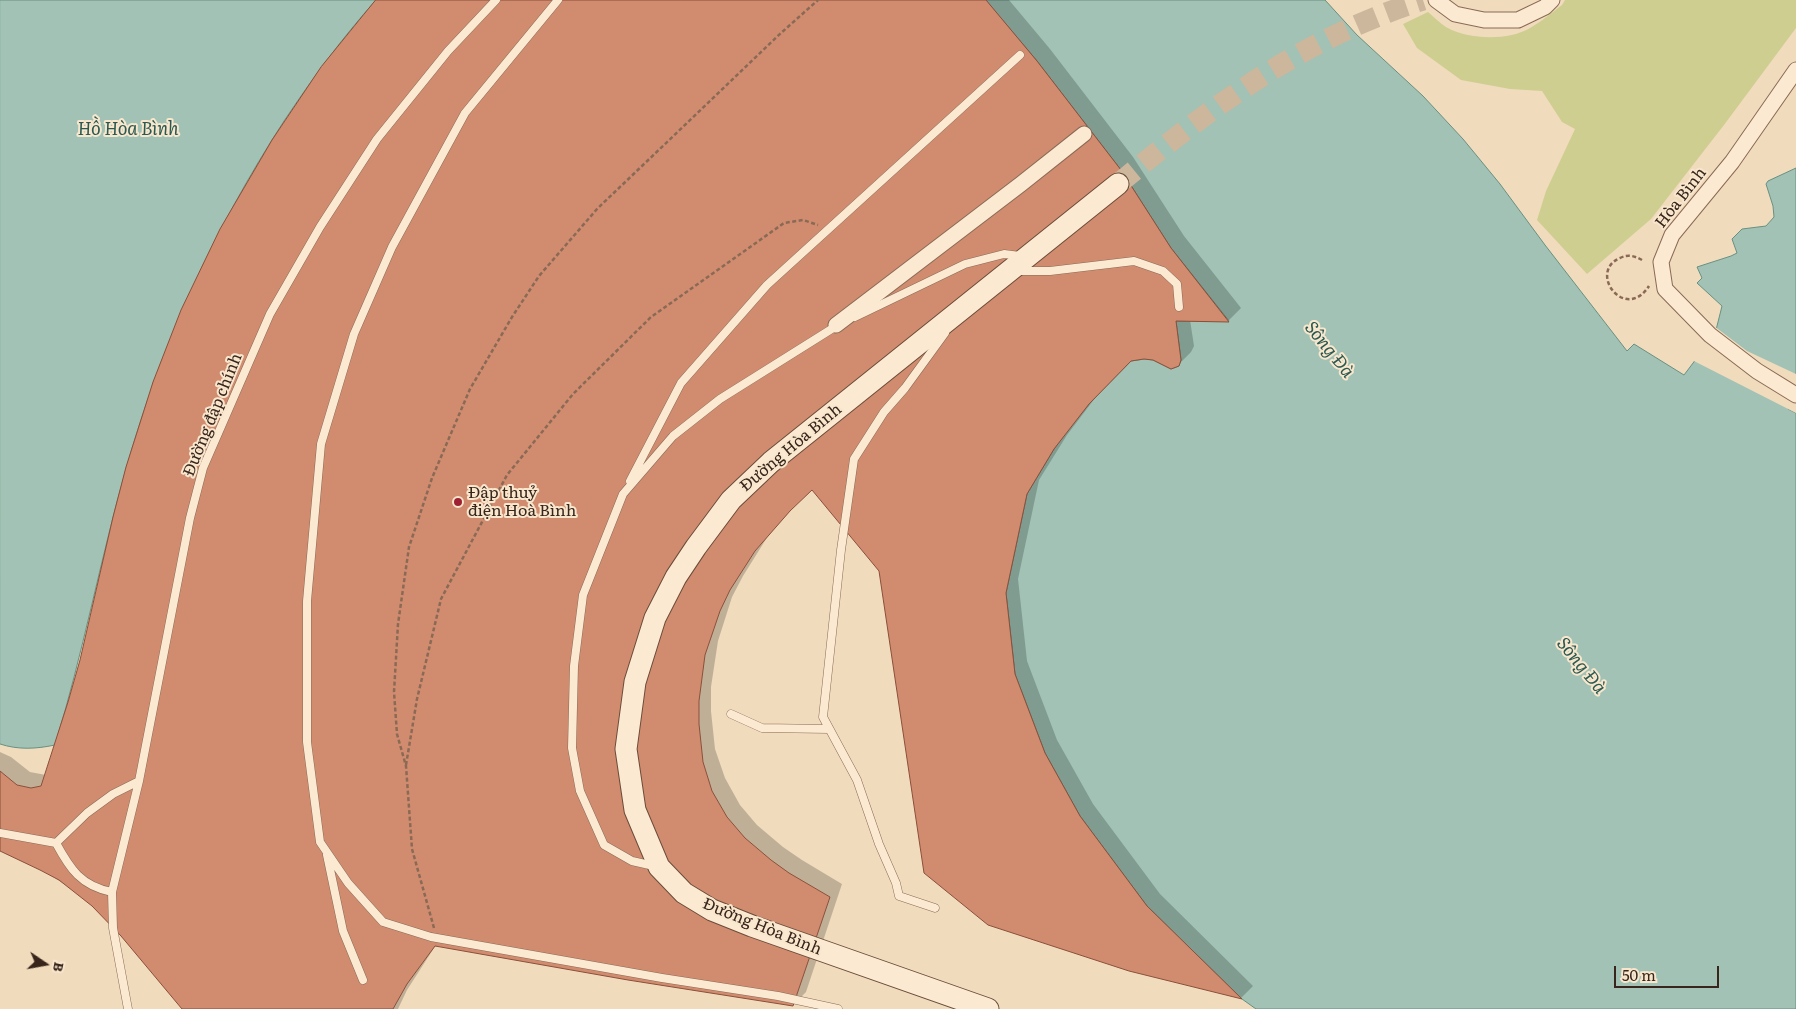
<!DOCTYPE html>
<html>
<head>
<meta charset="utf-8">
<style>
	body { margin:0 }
	#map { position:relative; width:1796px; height:1009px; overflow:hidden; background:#f1dbbd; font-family:Literata,serif }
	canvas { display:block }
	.north { position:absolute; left:20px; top:939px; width:50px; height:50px; -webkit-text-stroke:4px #f8e6cd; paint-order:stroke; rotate:102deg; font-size:14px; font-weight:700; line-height:20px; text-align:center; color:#38251b }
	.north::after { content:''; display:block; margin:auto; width:18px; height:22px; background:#38251b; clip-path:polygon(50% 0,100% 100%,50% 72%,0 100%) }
	.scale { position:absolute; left:1614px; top:966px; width:105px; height:22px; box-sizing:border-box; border:2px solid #38251b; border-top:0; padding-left:6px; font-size:15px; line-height:18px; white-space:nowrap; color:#38251b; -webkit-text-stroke:4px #f8e6cd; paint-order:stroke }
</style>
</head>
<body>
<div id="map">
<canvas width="1796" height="1009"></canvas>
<div class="north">B</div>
<div class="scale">50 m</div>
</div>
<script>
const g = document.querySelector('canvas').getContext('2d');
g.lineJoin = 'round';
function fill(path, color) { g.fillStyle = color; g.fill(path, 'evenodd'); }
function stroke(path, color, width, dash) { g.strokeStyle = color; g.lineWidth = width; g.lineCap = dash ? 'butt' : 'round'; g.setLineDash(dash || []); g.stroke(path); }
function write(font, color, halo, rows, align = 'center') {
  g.font = font + ' Literata,serif'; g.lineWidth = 4; g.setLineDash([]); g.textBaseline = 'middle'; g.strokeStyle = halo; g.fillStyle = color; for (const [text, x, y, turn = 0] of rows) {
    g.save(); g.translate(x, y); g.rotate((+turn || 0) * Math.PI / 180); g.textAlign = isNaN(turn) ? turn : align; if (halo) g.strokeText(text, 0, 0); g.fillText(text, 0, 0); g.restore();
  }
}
const green = new Path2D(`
	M1565 0H1796V28L1724 125 1651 219 1587 274 1537 220 1546 191 1575 129 1562 122 1542 91 1510 89 1461 80 1417 48 1403 24 1428 12C1434 17 1440 23 1446 27 1469 40 1508 41 1530 28 1541 22 1551 13 1562 5Z`);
const water = new Path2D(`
	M0 0H376C342 38 312 79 284 121 214 229 161 345 126 469 100 560 83 654 55 745 36 749 18 750 0 744Z
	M986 0H1325L1357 35 1423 96 1463 139 1500 184 1545 245 1627 351 1634 344 1684 375 1715 334 1722 306 1697 283 1702 278 1697 267 1731 256 1737 253 1732 239 1742 229 1766 226 1774 217 1773 206 1766 184 1768 181 1796 168V385L1788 409 1796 413V1009H1256L1242 999 1147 906 1080 816 1045 753 1015 674 1006 593 1027 494 1054 449 1070 427 1089 404 1131 361 1144 359 1153 360 1171 369 1179 366 1181 360 1176 321H1229L1171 248 1121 170 1037 61Z`);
const pier = new Path2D(`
	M1714 326 1747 351 1796 374V393L1791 408 1796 410V413L1692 360 1712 333Z`);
const shadow = new Path2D(`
	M378 0H1009L1050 49 1133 157 1184 236 1241 308 1229 320H1190L1194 346 1191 352 1178 365 1153 359H1131L1102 389 1067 435 1039 480 1018 579 1027 661 1057 740 1093 804 1160 894 1253 986 1241 998 1129 970 880 571 813 488 799 501 768 536 743 576 732 597 718 641 711 687V711L715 749 725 778 740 805 757 825 783 847 802 860 842 884 806 992 793 1005 436 945 407 990 398 1009H184L108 920 76 892 41 869 0 849V752L11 757 30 772 46 775 69 703Z`);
const building = new Path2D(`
	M376 0H986L1037 61 1121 170 1171 248 1229 322 1176 321 1181 360 1179 366 1171 369 1153 360 1144 359 1131 361 1089 404 1054 449 1027 494 1006 593 1015 674 1045 753 1080 816 1147 906 1242 999 1129 971 988 925 924 873 879 571 812 490 790 511 755 551 730 590 720 611 705 655 699 701V724L703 762 712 791 727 817 745 838 771 860 789 873 830 897 793 1006 628 980 435 946 407 984 393 1009H182L121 936 92 906 59 880 40 870 0 851V771L17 785 31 788 41 786 68 702 80 660 113 517 126 467 153 382 181 310 220 229 272 140 321 67Z`);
const secondaryTunnel = new Path2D(`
	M1118 184C1215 104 1302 39 1423 0`);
const path = new Path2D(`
	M1642 260C1635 256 1628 254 1620 258 1587 272 1625 323 1649 286
	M406 765 417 699 441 599 507 475 573 394 651 317 784 223 803 220 818 225
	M434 928 412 849 406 766 397 734 394 692 398 624 409 547 432 478 470 389 512 317 539 276 597 209 781 33 818 0`);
const lane = new Path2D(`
	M558 0 465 113 392 247 354 334 321 444 307 601V742L320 842 348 883 383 922 431 937 662 978 778 996 838 1009
	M1016 271H1050L1134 261 1163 271 1177 284 1179 307
	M855 317 965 264 1004 254 1020 256
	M630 481 681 383 767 285 1020 55
	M731 714 762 728 829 729
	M0 833 56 843 87 813 113 794 139 781 190 518 203 468 270 314 320 227 377 139 448 51 496 0
	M56 843C70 869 81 886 112 892
	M327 855 343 931 363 980
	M654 866 632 861 604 845 580 791 572 748 574 666 583 595 623 494 673 436 720 399 838 325
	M935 908 899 896 896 883 879 844 857 780 823 717 841 550 854 459 884 412 905 388 945 333
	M128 1009 113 928 112 892 139 781`);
const street = new Path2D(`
	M1436 0 1455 14 1484 20H1518L1545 7 1552 0
	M1796 70 1732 162 1672 235 1661 262 1665 289 1710 335 1757 371 1796 395
	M836 325 1021 184 1084 134`);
const secondary = new Path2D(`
	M988 1009 752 926 712 910 684 893 659 867 635 810 626 749 635 682 655 618 676 577 696 547 731 500 771 462 1118 184`);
const markers = [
	[458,502,5,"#9d2132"]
];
const streetNames = [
	["Hòa Bình",1681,198,-52],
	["Đường đập chính",213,415,-68],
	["Đường Hòa Bình",791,448,-40],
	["Đường Hòa Bình",762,927,22]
];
const poiNames = [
	["Đập thuỷ",468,493],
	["điện Hoà Bình",468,511]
];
const waterNames = [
	["Hồ Hòa Bình",128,130],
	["Sông Đà",1329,350,51],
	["Sông Đà",1581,666,51]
];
fill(green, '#cfce91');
fill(water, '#a1c2b4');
stroke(water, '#689081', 1);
fill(pier, '#f1dbbd');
fill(shadow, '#0003');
fill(building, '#d18c70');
stroke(building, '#8a4f39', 1);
stroke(secondaryTunnel, '#ccb79d', 21, [21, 11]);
stroke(lane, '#8a6a55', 9);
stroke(street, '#8a6a55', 17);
stroke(secondary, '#6b4c39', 23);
stroke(path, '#8a6a55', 2.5, [4, 2.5]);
stroke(lane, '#fbe9d1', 8);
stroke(street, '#fbe9d1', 15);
stroke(secondary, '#fbe9d1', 21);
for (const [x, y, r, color] of markers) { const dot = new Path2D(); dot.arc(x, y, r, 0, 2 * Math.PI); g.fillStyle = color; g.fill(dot); stroke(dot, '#f8e6cd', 2); }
write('16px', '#38251b', '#f8e6cd', streetNames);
write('16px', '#38251b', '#f8e6cd', poiNames, 'left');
write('italic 18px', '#295950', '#f8e6cd', waterNames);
</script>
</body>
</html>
